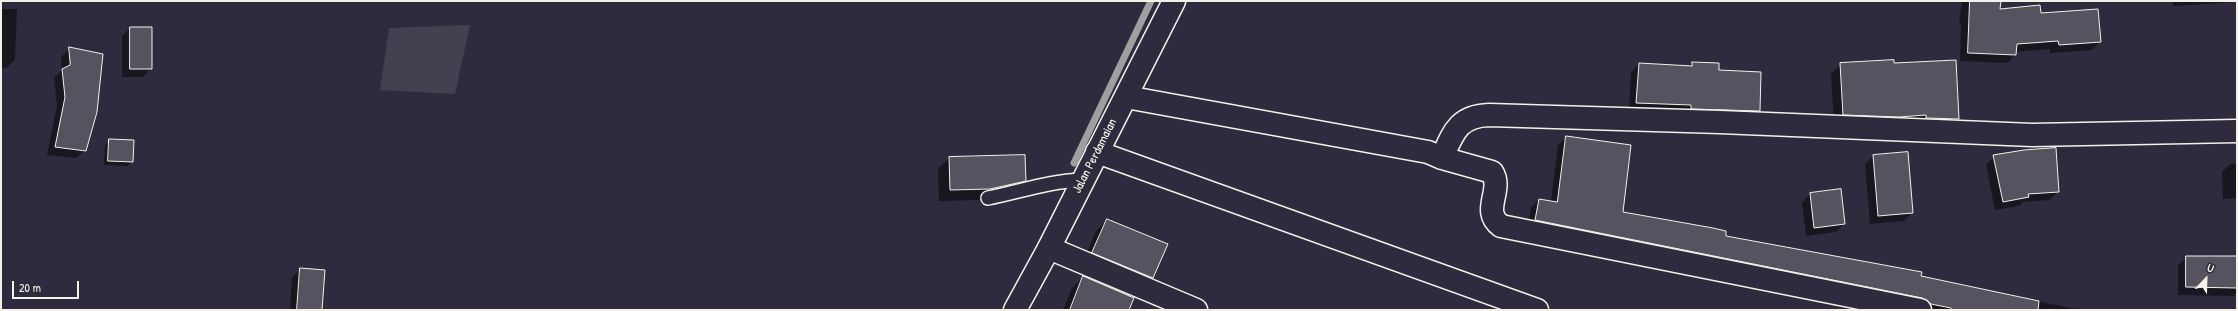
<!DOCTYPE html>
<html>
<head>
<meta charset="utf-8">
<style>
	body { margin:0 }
	#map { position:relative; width:2238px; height:311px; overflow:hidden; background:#2f2a3d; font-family:"Patrick Hand",sans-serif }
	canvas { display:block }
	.frame { position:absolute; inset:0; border:2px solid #f4f1e8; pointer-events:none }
	.north { position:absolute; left:2186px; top:259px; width:40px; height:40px; -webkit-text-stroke:3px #2f2a3d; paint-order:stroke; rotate:23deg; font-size:11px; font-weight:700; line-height:16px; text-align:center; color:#f4f1e8 }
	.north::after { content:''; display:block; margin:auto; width:14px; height:18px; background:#f4f1e8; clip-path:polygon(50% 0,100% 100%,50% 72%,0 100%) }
	.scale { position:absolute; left:12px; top:281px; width:67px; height:18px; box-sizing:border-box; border:2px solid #f4f1e8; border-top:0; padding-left:5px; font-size:12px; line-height:14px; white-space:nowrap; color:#f4f1e8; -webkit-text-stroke:3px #2f2a3d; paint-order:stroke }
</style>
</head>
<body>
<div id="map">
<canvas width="2238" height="311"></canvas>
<div class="frame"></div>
<div class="north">U</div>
<div class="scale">20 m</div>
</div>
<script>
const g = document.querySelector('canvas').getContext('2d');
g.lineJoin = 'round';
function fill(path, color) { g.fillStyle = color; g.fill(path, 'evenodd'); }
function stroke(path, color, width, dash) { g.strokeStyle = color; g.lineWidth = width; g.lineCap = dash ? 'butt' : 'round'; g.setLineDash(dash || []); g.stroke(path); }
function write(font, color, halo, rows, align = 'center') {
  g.font = font + ' "Patrick Hand",sans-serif'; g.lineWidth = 4; g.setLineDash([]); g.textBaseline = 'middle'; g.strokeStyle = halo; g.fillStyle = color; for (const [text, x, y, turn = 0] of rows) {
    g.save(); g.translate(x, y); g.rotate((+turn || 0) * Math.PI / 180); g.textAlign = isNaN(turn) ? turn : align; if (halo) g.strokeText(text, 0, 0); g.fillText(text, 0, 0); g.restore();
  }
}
const green = new Path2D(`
	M470 25 455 94 380 90 389 28Z`);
const shadow = new Path2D(`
	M1962 1H1999V10L2040 14 2100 42 2092 50 2050 53V49L2016 52 2015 55 2007 63 1960 61 1961 24 1959 23Z
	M2173 1H2237V2L2173 6Z
	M1 9H17L15 60 6 68H1Z
	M130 28 151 68 143 77H122V36Z
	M69 49 102 55 85 150 76 158 47 155 57 106 54 78 62 70 61 57Z
	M1955 61 1958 119 1948 129 1834 124 1831 74 1841 64 1893 65Z
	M1693 63 1718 71 1759 111 1750 119 1629 111 1631 73 1639 64 1689 67Z
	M1567 137 1622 213 1725 237 2081 310H1920L1528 228 1531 208 1539 200 1551 202 1558 145Z
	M110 140 132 162 128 166 104 165 105 145Z
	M1907 153 1912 212 1904 221 1870 224 1865 164 1873 156Z
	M1994 156 2058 192 2049 200 2023 202 2019 206 1995 210 1986 165Z
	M949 158 1025 180 1014 192 978 200 939 201 938 169Z
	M2237 163V198L2223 199 2222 172 2230 164Z
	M1810 194 1844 224 1836 232 1806 236 1802 203Z
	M1107 220 1166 245 1152 278 1141 289 1082 264 1096 231Z
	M2187 257H2237V293L2234 296 2178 295V265Z
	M301 269 321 310H290L292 277Z
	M1083 277 1128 310H1063L1072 288Z`);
const stream = new Path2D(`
	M1074 163 1151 1`);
const building = new Path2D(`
	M1970 1H2001L2000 9 2040 5 2041 13 2098 9 2101 42 2059 45 2058 41 2017 44 2016 55 1968 53Z
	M130 27H152V69H130Z
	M69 47 103 54 97 112 86 151 55 147 65 97 62 69 70 65Z
	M1894 60V63L1956 60 1959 119 1926 118V115L1899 117 1843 115 1840 63Z
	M1692 62 1719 63V70L1761 72 1760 111 1691 109V105L1636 103 1639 63 1692 66Z
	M1566 136 1631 145 1623 212 1713 228 1726 231V236L1922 272 1921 276 2039 301 2038 310H1951V308L1931 304 1922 298 1535 220 1539 199 1557 202Z
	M109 139 134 140 133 162 108 161Z
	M2056 148 2059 192 2028 194 2029 197 2003 202 1993 155 2024 150Z
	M1908 152 1913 213 1878 216 1873 155Z
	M1025 155 1026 181 990 189 950 190 949 157Z
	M1841 189 1845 224 1814 228 1810 193Z
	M1107 219 1168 244 1153 278 1092 253Z
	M2186 256H2237V288L2186 287Z
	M300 268 325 270 322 310H297Z
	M1083 276 1134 298 1129 310H1070Z`);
const service = new Path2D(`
	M988 198C1019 192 1049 181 1082 180`);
const minor = new Path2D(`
	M1126 97 1428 152 1442 158C1453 133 1458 116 1489 115L1720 122 2032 135 2237 131
	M1097 152 1537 310
	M1442 158 1492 172C1504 190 1480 211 1501 226L1920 310
	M1049 248 1196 310`);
const tertiary = new Path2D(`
	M1015 310 1049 248 1174 1`);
const streetNames = [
	["Jalan Perdamaian",1095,156,-63]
];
fill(green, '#454050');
fill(shadow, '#0007');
stroke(stream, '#a19ea0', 7);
fill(building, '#56525f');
stroke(building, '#f4f1e8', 1);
stroke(service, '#f4f1e8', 16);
stroke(minor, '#f4f1e8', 25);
stroke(tertiary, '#f4f1e8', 25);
stroke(service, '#2f2a3d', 13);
stroke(minor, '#2f2a3d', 22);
stroke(tertiary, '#2f2a3d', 22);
write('13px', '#f4f1e8', '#2f2a3d', streetNames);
</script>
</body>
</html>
